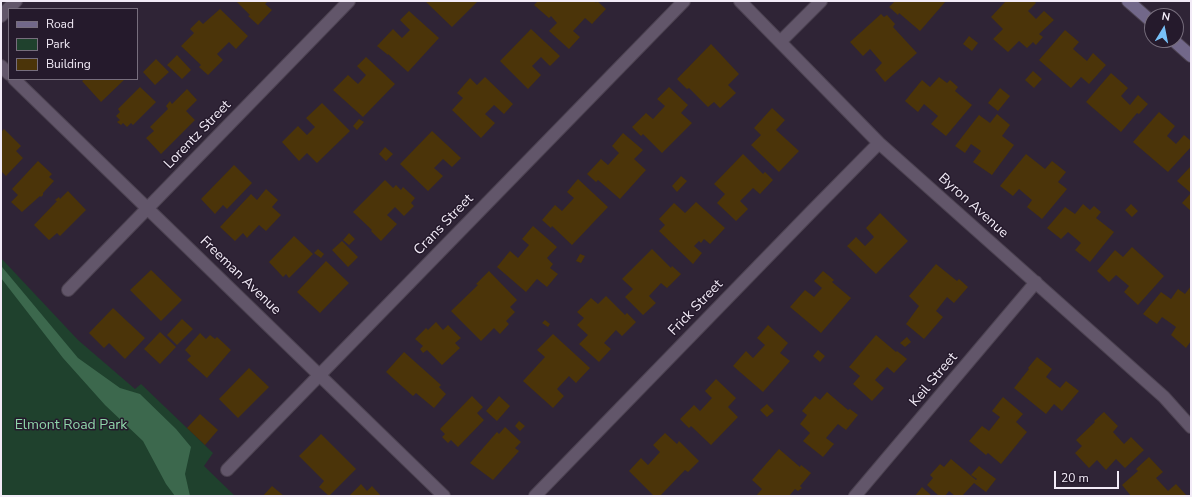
<!DOCTYPE html>
<html>
<head>
<meta charset="utf-8">
<style>
	body { margin:0 }
	#map { position:relative; width:1192px; height:497px; overflow:hidden; background:#2f2436; font-family:"Nunito Sans",sans-serif }
	canvas { display:block }
	.frame { position:absolute; inset:0; border:2px solid #f2ebf7; pointer-events:none }
	.legend { position:absolute; left:8px; top:8px; width:130px; height:72px; box-sizing:border-box; background:#251a2c; border:1px solid #776e7d; margin:0; padding:5px 7px; list-style:none; font-size:12px; color:#f2ebf7 }
	.legend li { display:flex; align-items:center; gap:8px; height:20px }
	.legend b { width:20px; border:1px solid #776e7d }
	.north { position:absolute; left:1144px; top:8px; width:40px; height:40px; box-sizing:border-box; background:#251a2c; border:1px solid #776e7d; border-radius:50%; rotate:10deg; font-size:11px; font-weight:700; line-height:16px; text-align:center; color:#f2ebf7 }
	.north::after { content:''; display:block; margin:auto; width:14px; height:18px; background:#77c0f7; clip-path:polygon(50% 0,100% 100%,50% 72%,0 100%) }
	.scale { position:absolute; left:1054px; top:471px; width:65px; height:18px; box-sizing:border-box; border:2px solid #f2ebf7; border-top:0; padding-left:5px; font-size:12px; line-height:14px; white-space:nowrap; color:#f2ebf7; -webkit-text-stroke:3px #251a2c; paint-order:stroke }
</style>
</head>
<body>
<div id="map">
<canvas width="1192" height="497"></canvas>
<div class="frame"></div>
<ul class="legend">
<li><b style="height:5px;background:#72688a"></b>Road</li>
<li><b style="height:11px;background:#1f412d"></b>Park</li>
<li><b style="height:11px;background:#4b3409"></b>Building</li>
</ul>
<div class="north">N</div>
<div class="scale">20 m</div>
</div>
<script>
const g = document.querySelector('canvas').getContext('2d');
g.lineJoin = 'round';
function fill(path, color) { g.fillStyle = color; g.fill(path, 'evenodd'); }
function stroke(path, color, width, dash) { g.strokeStyle = color; g.lineWidth = width; g.lineCap = dash ? 'butt' : 'round'; g.setLineDash(dash || []); g.stroke(path); }
function write(font, color, halo, rows, align = 'center') {
  g.font = font + ' "Nunito Sans",sans-serif'; g.lineWidth = 3; g.setLineDash([]); g.textBaseline = 'middle'; g.strokeStyle = halo; g.fillStyle = color; for (const [text, x, y, turn = 0] of rows) {
    g.save(); g.translate(x, y); g.rotate((+turn || 0) * Math.PI / 180); g.textAlign = isNaN(turn) ? turn : align; if (halo) g.strokeText(text, 0, 0); g.fillText(text, 0, 0); g.restore();
  }
}
const green = new Path2D(`
	M1 258 78 340 135 389 141 384 213 453 204 466 235 496H1Z`);
const forest = new Path2D(`
	M2 267 78 358 120 388 140 394 176 429 191 447 185 474 190 496H175L166 484 143 441 105 405 63 358 1 278Z`);
const building = new Path2D(`
	M236 1H268L265 4 272 10 258 25 248 16 250 15Z
	M425 1H478L452 27Z
	M538 1H594L596 3 597 1 606 9 592 24 585 18 573 31 580 37 569 49 549 31 557 23 551 16 549 18 534 5Z
	M895 1H946L920 31 899 13 898 15 889 7Z
	M1006 1H1034L1036 3 1028 11 1036 19 1044 11 1054 20 1039 34 1043 37 1036 45 1033 42 1027 48 1019 41 1008 52 993 39 1003 29 991 17Z
	M220 9 248 36 236 49 229 42 217 54 223 60 208 75 199 67 201 65 181 46 194 33 190 29 199 20 203 24Z
	M409 11 439 38 408 72 388 54V55L377 46 393 29 402 38 410 30 400 20Z
	M881 14 884 17 887 15 895 24 893 27 917 53 885 82 875 70 882 63 870 49 863 56 850 42Z
	M531 29 560 56 550 66 541 57 532 66 541 75 528 89 500 61Z
	M1065 30 1079 42 1073 49 1087 61 1093 53 1106 65 1089 84 1081 77 1071 88 1039 60Z
	M969 36 978 43 972 51 963 44Z
	M711 44 739 74 728 85 736 93 720 108 714 102 708 107 689 88 687 89 677 79Z
	M177 55 191 70 182 79 167 65Z
	M366 57 395 84 363 117 333 90 348 75 358 84 366 75 357 66Z
	M156 59 169 72 155 85 143 72Z
	M1033 71 1042 79 1034 88 1025 80Z
	M1111 73 1128 88 1121 96 1130 105 1138 95 1148 104 1139 114 1137 113 1121 132 1086 102Z
	M485 77 513 104 504 114 494 105 485 114 495 123 481 138 452 110 463 98 457 93 470 78 477 85Z
	M939 77 947 83 950 80 958 87 955 91 972 105 946 136 931 124 938 116 924 104 918 112 905 101 922 80 930 87Z
	M85 79H125L101 102 82 81Z
	M140 87 156 102 133 125 131 123 127 127 123 123 121 125 117 122 120 120 116 116 120 112 118 109Z
	M669 87 688 105 681 113 692 123 662 153 643 134 641 136 632 127 646 113 653 119 665 106 657 99Z
	M1000 88 1010 96 998 111 988 103Z
	M187 89 197 100 186 111 195 120 161 154 146 138 154 131 150 127 168 109 166 106 170 101 172 104Z
	M322 103 350 131 317 163 307 153 299 161 282 142 298 126 307 135 315 127 306 118Z
	M772 108 785 120 776 130 799 151 779 172 751 145 761 135 754 128Z
	M1159 112 1175 126 1167 136 1176 144 1184 135 1191 141V147L1168 172 1133 142Z
	M997 114 1010 125 1002 136 1014 145 992 175 973 162 981 151 971 144 965 153 955 146 979 115 990 123Z
	M359 119 364 122 357 130 353 126Z
	M4 129 21 146 16 151 23 158 6 176 1 171V132Z
	M432 131 461 158 452 167 443 159 434 168 443 176 428 191 400 164Z
	M623 133 643 150 634 159 646 170 620 199 598 180 596 182 587 174 601 159 608 165 619 153 612 146Z
	M385 147 393 154 386 161 379 154Z
	M743 154 763 174 765 172 773 180 760 194 753 188 740 201 748 209 736 221 717 203 725 194 714 184Z
	M1026 154 1045 169 1052 161 1066 172 1058 182 1067 189 1042 219 1027 207 1032 200 1019 189 1013 196 1000 186Z
	M38 161 52 174 49 177 54 181 43 193V195L41 197 40 196 22 212 11 202 18 195 12 189Z
	M234 165 252 183 227 209 223 205 215 214 201 199Z
	M1191 166V211L1182 203 1191 193 1177 181Z
	M681 176 687 181 677 192 672 186Z
	M578 179 608 207 572 245 552 226 551 228 542 220 555 205 562 211 574 198 567 192Z
	M385 180 393 188 396 185 401 190 403 187 415 198 411 203 414 206 404 216 395 207 387 215 397 224 381 241 371 231 372 230 353 212Z
	M266 189 278 200 272 207 281 215 266 231 259 225 247 238 243 233 235 241 220 227 251 194 257 200Z
	M68 191 86 210 60 236 57 233 49 240 34 225 57 201 55 200 59 197 60 199Z
	M696 202 725 228 710 244 704 239 701 243 699 241 694 246 702 253 693 264 659 231 665 225 659 219 674 203 685 213Z
	M1083 204 1090 210 1094 206 1101 212 1096 218 1114 232 1090 262 1075 250 1081 243 1068 232 1061 239 1047 228 1065 207 1075 214Z
	M1131 204 1138 211 1132 217 1125 210Z
	M880 213 908 241 876 274 847 246 856 237 865 246 874 237 866 228Z
	M533 226 557 247 547 258 553 264 550 268 558 274 547 287 537 279 526 292 497 267 510 251 518 258 529 245 522 239Z
	M349 233 355 239 349 245 343 240Z
	M294 236 313 254 289 278 286 274 283 277 269 262Z
	M342 241 358 257 348 267 332 250Z
	M1132 247 1164 276 1138 305 1124 292 1129 286 1116 275 1109 282 1097 271 1115 250 1123 257Z
	M318 249 324 254 321 258 314 253Z
	M652 249 671 268 672 266 681 274 667 288 661 283 649 296 656 303 643 315 625 297 633 289 622 279Z
	M580 254 585 256 581 263 576 261Z
	M326 261 349 283 320 313 297 292Z
	M936 264 957 281 959 279 968 287 954 303 947 297 936 311 943 317 924 339 906 324 919 306 909 296Z
	M151 270 182 300 161 321 130 290Z
	M489 271 517 300 510 307 515 312 506 321 509 324 500 334 494 328 481 341 451 311 478 285 476 284Z
	M823 271 834 280 832 282 851 298 821 333 790 307 805 290 814 297 822 288 814 281Z
	M1191 286V341L1186 348 1171 335 1176 327 1162 317 1157 324 1143 314 1161 292 1171 299 1178 289 1185 294Z
	M606 296 625 315 627 313 636 322 622 336 616 330 604 343 611 349 599 362 579 344 588 335 577 325 584 318 577 312 591 298 598 304Z
	M113 308 145 338 125 359 109 343 104 348 89 333Z
	M182 319 193 329 177 345 167 335Z
	M545 320 550 324 548 327 542 323Z
	M436 322 443 330 448 325 461 338 455 343 460 348 442 365 427 350 423 353 420 349 423 346 415 339 426 328 428 330Z
	M768 325 788 343 780 353 790 361 763 392 733 366 746 351 753 358 765 345 757 338Z
	M160 332 176 347 160 364 144 349Z
	M200 333 206 339 210 335 215 339 217 337 231 350 207 378 187 360 191 356 185 350Z
	M553 334 590 368 576 383 569 376 557 389 564 396 553 408 523 381 545 357 537 350Z
	M876 335 896 352 897 351 907 359 894 373 887 367 875 380 884 388 872 401 853 384 860 376 849 367Z
	M907 337 911 342 905 347 900 343Z
	M818 350 825 356 820 362 813 356Z
	M404 352 441 385 439 387 446 394 434 408 416 393 413 396 386 372Z
	M1037 357 1052 369 1046 377 1060 388 1066 381 1079 391 1062 411 1054 404 1046 414 1014 388 1029 369 1028 368Z
	M249 368 269 387 238 418 219 399Z
	M716 379 736 398 728 407 738 417 711 445 691 426 689 428 680 419 694 405 700 411 712 398 705 391Z
	M827 392 848 410 850 409 858 415 846 430 838 424 826 438 834 444 823 457 803 441 810 433 800 424 807 415 802 411 815 396 820 400Z
	M472 396 483 407 477 413 484 420 458 447 451 440 448 443 442 437 445 434 440 429Z
	M499 396 510 406 497 421 486 411Z
	M1003 397 1023 414 1016 422 1027 432 1001 464 988 453 986 455 969 441 982 426 989 431 1000 417 992 411Z
	M767 404 774 411 767 417 760 410Z
	M1104 412 1118 426 1113 432 1124 444 1131 437 1144 450 1125 468 1116 459 1106 470 1097 460 1089 468 1075 453 1082 446 1076 440 1095 422 1094 421Z
	M200 414 218 430 205 445 187 428Z
	M519 421 525 426 520 431 515 426Z
	M505 427 521 442 515 448 519 451 493 480 470 463 497 432 499 434Z
	M665 433 677 444 679 441 699 461 688 472 685 470 660 496H654L629 471 641 458 648 465 660 452 653 445Z
	M321 434 356 469 329 496 319 487 324 481 299 456Z
	M779 449 800 467 801 465 811 473 800 486 802 488 798 491 795 489 789 496H756L762 489 752 480Z
	M1149 457 1163 472 1156 478 1168 491 1176 484 1187 496H1131L1122 485 1138 471 1136 469Z
	M951 459 976 480 977 479 971 475 979 466 996 479 986 492 974 483 962 496H955L949 491 945 496H939L927 485 933 478 930 475 940 464 944 467Z
	M361 484 367 491 372 486 381 496H349Z
	M272 486 284 496H263Z
	M922 487 932 496H915Z`);
const street = new Path2D(`
	M740 1 879 143 1164 397 1191 427
	M1 16 16 1
	M780 42 821 1
	M1 66 9 74
	M14 79 444 496
	M68 290 349 1
	M227 470 684 1
	M535 496 812 211 879 143
	M855 496 1036 282`);
const secondary = new Path2D(`
	M1128 1 1152 22
	M1173 40 1191 56`);
const streetNames = [
	["Lorentz Street",198,135,-46],
	["Byron Avenue",973,206,42],
	["Crans Street",444,225,-46],
	["Freeman Avenue",240,276,44],
	["Frick Street",696,308,-46],
	["Keil Street",934,380,-50]
];
const parkNames = [
	["Elmont Road Park",71,426]
];
fill(green, '#1f412d');
fill(forest, '#3c684d');
fill(building, '#4b3409');
stroke(street, '#4c4251', 14);
stroke(secondary, '#4c4251', 14);
stroke(street, '#62566a', 12);
stroke(secondary, '#72688a', 12);
write('14px', '#f2ebf7', '#251a2c', streetNames);
write('14px', '#8fd6aa', '#251a2c', parkNames);
</script>
</body>
</html>
